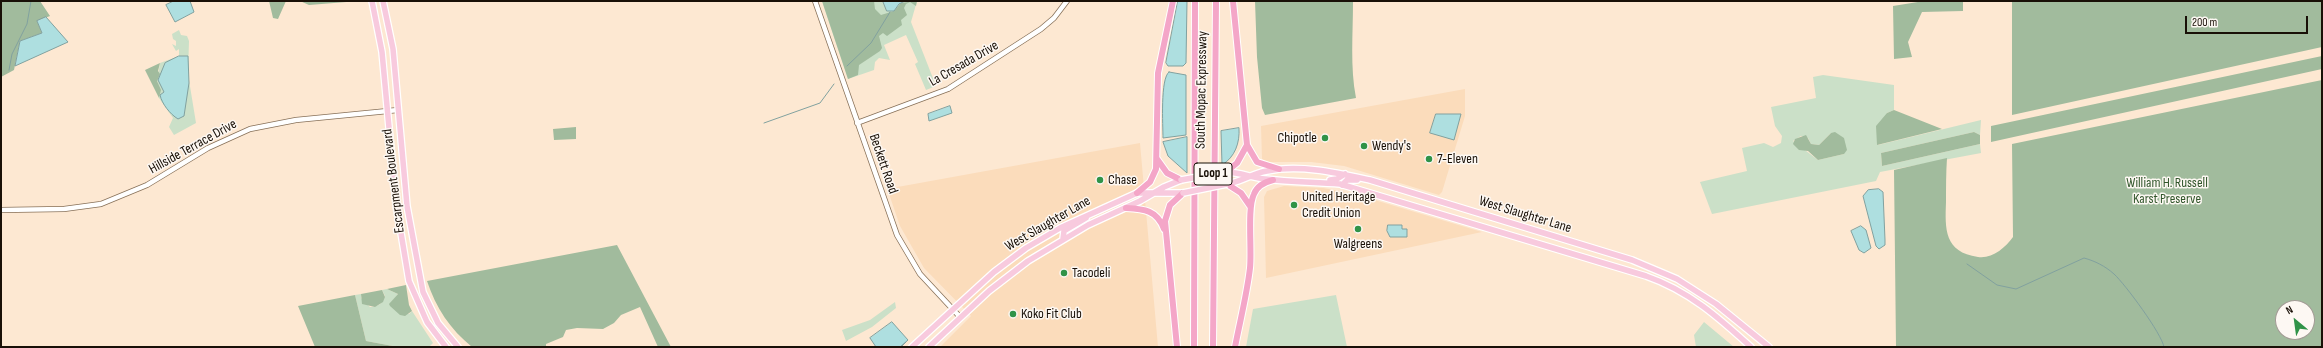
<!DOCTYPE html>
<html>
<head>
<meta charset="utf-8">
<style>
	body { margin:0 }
	#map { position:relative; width:2323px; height:348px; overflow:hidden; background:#fde8d2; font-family:"Sofia Sans Condensed",sans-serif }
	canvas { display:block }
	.frame { position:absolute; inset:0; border:2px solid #191007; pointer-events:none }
	.north { position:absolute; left:2275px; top:300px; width:40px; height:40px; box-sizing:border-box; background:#fdf8f3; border:1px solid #a29b95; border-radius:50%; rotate:331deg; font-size:11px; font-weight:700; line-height:16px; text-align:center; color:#191007 }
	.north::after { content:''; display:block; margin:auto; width:14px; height:18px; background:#309348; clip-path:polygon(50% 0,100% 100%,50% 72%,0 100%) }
	.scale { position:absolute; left:2185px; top:16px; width:123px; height:18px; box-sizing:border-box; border:2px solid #191007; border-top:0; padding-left:5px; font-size:12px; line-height:14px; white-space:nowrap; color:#191007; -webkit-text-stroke:3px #fdf8f3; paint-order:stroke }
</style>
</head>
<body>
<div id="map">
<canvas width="2323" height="348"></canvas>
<div class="frame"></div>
<div class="north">N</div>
<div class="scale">200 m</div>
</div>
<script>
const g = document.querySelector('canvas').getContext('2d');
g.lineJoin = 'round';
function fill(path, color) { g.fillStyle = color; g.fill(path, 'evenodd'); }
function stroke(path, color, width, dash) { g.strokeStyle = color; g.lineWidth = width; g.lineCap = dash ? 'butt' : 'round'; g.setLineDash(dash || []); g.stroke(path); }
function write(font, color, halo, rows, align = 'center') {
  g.font = font + ' "Sofia Sans Condensed",sans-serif'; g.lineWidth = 3; g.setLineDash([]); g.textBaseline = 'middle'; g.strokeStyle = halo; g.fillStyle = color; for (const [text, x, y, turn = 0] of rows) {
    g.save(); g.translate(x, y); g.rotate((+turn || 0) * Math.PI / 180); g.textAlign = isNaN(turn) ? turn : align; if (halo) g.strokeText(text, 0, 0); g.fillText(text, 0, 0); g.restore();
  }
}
const built = new Path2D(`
	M1465 89V116L1442 192 1439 195 1344 166 1311 162H1268L1262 159 1261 126Z
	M1140 143 1158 347H940L971 316 924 268 900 226 888 191 892 188Z
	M1284 186 1323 188 1351 193 1482 232 1266 278 1264 197 1267 191Z`);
const green = new Path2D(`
	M822 1H917L911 22 936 86 926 90 915 64 918 62 906 35 884 45 890 60 879 58 875 62 874 70 848 79Z
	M179 30 181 35 187 36 189 41 188 74 196 123 174 135 169 127 173 118 159 98V87L157 81 160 63 179 56V49L176 51 172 44 176 46V41L173 39 172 34Z
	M1823 75 1894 85V110L1887 113 1878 145 1981 120 1980 135 1974 132 1881 153 1882 166 1980 144 1981 153 1880 172 1876 181 1712 214 1700 182 1747 171 1742 148 1764 143 1773 147 1781 143 1782 136 1775 126 1771 107 1816 98 1813 77ZM1831 133 1844 154 1818 160 1793 141 1801 136 1808 138 1811 144 1819 145Z
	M387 289 398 294 390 304 409 314 412 311 433 343 429 347H398L366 341 355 295 361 294V298L370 307C378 307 383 303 385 296L382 290Z
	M1336 295 1347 347H1246L1253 309Z
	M895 302 896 308 872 327 846 341 842 330 870 320Z
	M1704 322 1734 347H1696L1694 335Z`);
const forest = new Path2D(`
	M1 1H40L50 16 37 21 42 33 20 41 14 70 1 77Z
	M269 1H286L278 19 273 18Z
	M300 1H359L309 5Z
	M822 1H874L875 9 881 15 894 11 901 3 917 1 916 6 910 2 906 4 904 8 907 15 901 20 902 25 887 36 883 33 879 36 882 48 880 51 859 65 858 75 848 79Z
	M1255 1H1355L1353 2C1353 34 1350 67 1356 98L1265 115 1262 108 1257 57Z
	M1924 1H1963V11L1922 12 1908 42 1912 57 1894 59 1893 6Z
	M2012 1H2322V47L2012 115Z
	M2322 56V69L1991 142V126Z
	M160 63 158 71 160 74 157 81 161 90 159 98 145 70Z
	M2322 80V347H1896L1894 170 1947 158C1946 173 1946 187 1946 202 1945 229 1944 252 1978 257 1992 259 2005 248 2013 237L2012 144ZM2283 308H2307V332H2283Z
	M1894 110 1942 129 1877 145 1876 126 1887 113Z
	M576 127V139L554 140 553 129Z
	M1835 132 1844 138 1847 150 1844 154 1818 160 1808 151 1799 150 1793 144 1795 139 1806 135 1811 144 1819 145 1831 133Z
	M1974 132 1980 135V144L1882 166 1881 153Z
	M617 245 671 347H658L640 307 621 315 614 323 603 329 577 328 566 330 563 337 546 344V347H472C450 329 436 308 427 281Z
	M406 285 409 305 412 311 405 316 400 315 390 306 389 304 398 294 387 289Z
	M382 290 385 297 383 302 375 307 362 304 361 294Z
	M355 295 366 341 398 347H315L298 306Z`);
const water = new Path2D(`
	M174 1H190L194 12 175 22 166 5Z
	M883 1H905L899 4 894 11H887Z
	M1178 1H1187L1186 63 1183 66H1168L1166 63Z
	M46 17 68 42 15 66 20 41 42 33 37 21Z
	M179 56H188L189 83 184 116 178 119C170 114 162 104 160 95L164 92 158 80 165 63Z
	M1169 72 1186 75V135L1163 138C1163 126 1160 78 1169 72Z
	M950 106 952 113 929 121 928 114Z
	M1436 114H1461L1454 140 1430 133Z
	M1239 128C1240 143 1235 157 1222 165L1221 131Z
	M1187 137V173L1168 156 1163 142Z
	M1879 189 1883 192 1885 240V245L1879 249 1876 246 1863 196 1868 190Z
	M1388 225H1402V229H1407V237H1390L1387 231Z
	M1861 226 1866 230 1871 248 1864 253 1859 250 1851 231Z
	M892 322 908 340 900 347H876L870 338Z`);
const stream = new Path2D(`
	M847 66 871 43 890 12
	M9 70 12 54 27 24 31 1
	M764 123 820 103 834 84
	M1967 264 1997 285 2016 289 2084 258C2095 261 2105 266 2114 274 2125 284 2162 334 2164 347
	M901 347 906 342`);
const minor = new Path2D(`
	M815 1 897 235 920 274 960 317
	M857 123 948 89 1041 29 1054 18 1067 1
	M1 210 64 209 101 204 147 185 208 148 250 129 296 120 398 110`);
const major = new Path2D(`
	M372 1 382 52 396 203 409 281 427 322 446 347
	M383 1 393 49 407 206 423 292 438 323 458 347
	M1226 172C1240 172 1252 178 1265 179 1290 182 1315 182 1340 184L1646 276C1689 291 1718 317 1751 347
	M1330 180 1337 179 1345 174
	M1227 184C1241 182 1253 173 1267 171 1300 164 1338 173 1370 180L1632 260 1677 279 1716 304 1769 347
	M1342 185 1347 180H1357
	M1063 239 1064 231 1086 218
	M912 347 994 272 1026 248 1060 228 1137 193H1183
	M929 347 989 291 1028 261 1088 225 1140 201 1164 187 1181 180`);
const highway = new Path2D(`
	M1233 1 1247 145 1257 162 1279 169
	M1157 159 1167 173 1181 180
	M1226 172 1237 163 1247 145
	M1227 184 1241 193 1250 206
	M1137 193 1150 182 1156 169 1158 73 1173 1
	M1126 208C1144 209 1157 210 1164 229
	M1177 347 1165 221 1170 205 1183 193
	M1194 347 1195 1
	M1213 347 1216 1
	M1235 347C1240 321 1247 294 1250 268 1252 249 1247 208 1254 194 1257 186 1265 182 1273 180`);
const majorBridge = new Path2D(`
	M1181 180 1226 172
	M1183 193 1227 184`);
const markers = [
	[1325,138,4,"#309348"],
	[1364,146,4,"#309348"],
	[1429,159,4,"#309348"],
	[1100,180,4,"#309348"],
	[1294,205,4,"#309348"],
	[1358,229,4,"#309348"],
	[1064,273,4,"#309348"],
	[1013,314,4,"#309348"]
];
const shields = [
	[1213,174,38]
];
const shieldNames = [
	["Loop 1",1213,174]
];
const streetNames = [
	["La Cresada Drive",964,64,-30],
	["South Mopac Expressway",1202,90,-89],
	["Hillside Terrace Drive",193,147,-29],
	["Beckett Road",883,164,71],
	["Escarpment Boulevard",394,181,-97],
	["West Slaughter Lane",1525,215,17],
	["West Slaughter Lane",1048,224,-30]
];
const poiNames = [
	["Chipotle",1317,138,"right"],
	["Wendy's",1372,146],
	["7-Eleven",1437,159],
	["Chase",1108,180],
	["United Heritage",1302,197],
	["Credit Union",1302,213],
	["Walgreens",1358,244,"center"],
	["Tacodeli",1072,273],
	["Koko Fit Club",1021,314]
];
const parkNames = [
	["William H. Russell",2167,183],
	["Karst Preserve",2167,199]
];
fill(built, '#fbdcbb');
fill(green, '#cbe0c8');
fill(forest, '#a1bb9d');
fill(water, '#aedfe0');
stroke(water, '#81a19f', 1);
stroke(stream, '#81a19f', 1);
stroke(minor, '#877058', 6);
stroke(major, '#fff', 8);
stroke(highway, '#fff', 8);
stroke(minor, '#fff', 4.5);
stroke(major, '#f8cade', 5.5);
stroke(highway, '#f4a6c8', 6);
stroke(majorBridge, '#fff', 8, []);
stroke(majorBridge, '#f8cade', 5.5);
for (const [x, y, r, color] of markers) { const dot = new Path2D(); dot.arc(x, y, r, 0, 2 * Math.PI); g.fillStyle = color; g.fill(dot); stroke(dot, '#fdf8f3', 1.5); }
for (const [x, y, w] of shields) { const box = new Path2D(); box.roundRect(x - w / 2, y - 11, w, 22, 3); g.fillStyle = '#fdf8f3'; g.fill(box); stroke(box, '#191007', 1); }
write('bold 13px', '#191007', null, shieldNames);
write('14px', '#191007', '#fdf8f3', streetNames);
write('14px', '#191007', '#fdf8f3', poiNames, 'left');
write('14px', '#30552a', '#fdf8f3', parkNames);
</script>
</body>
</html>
